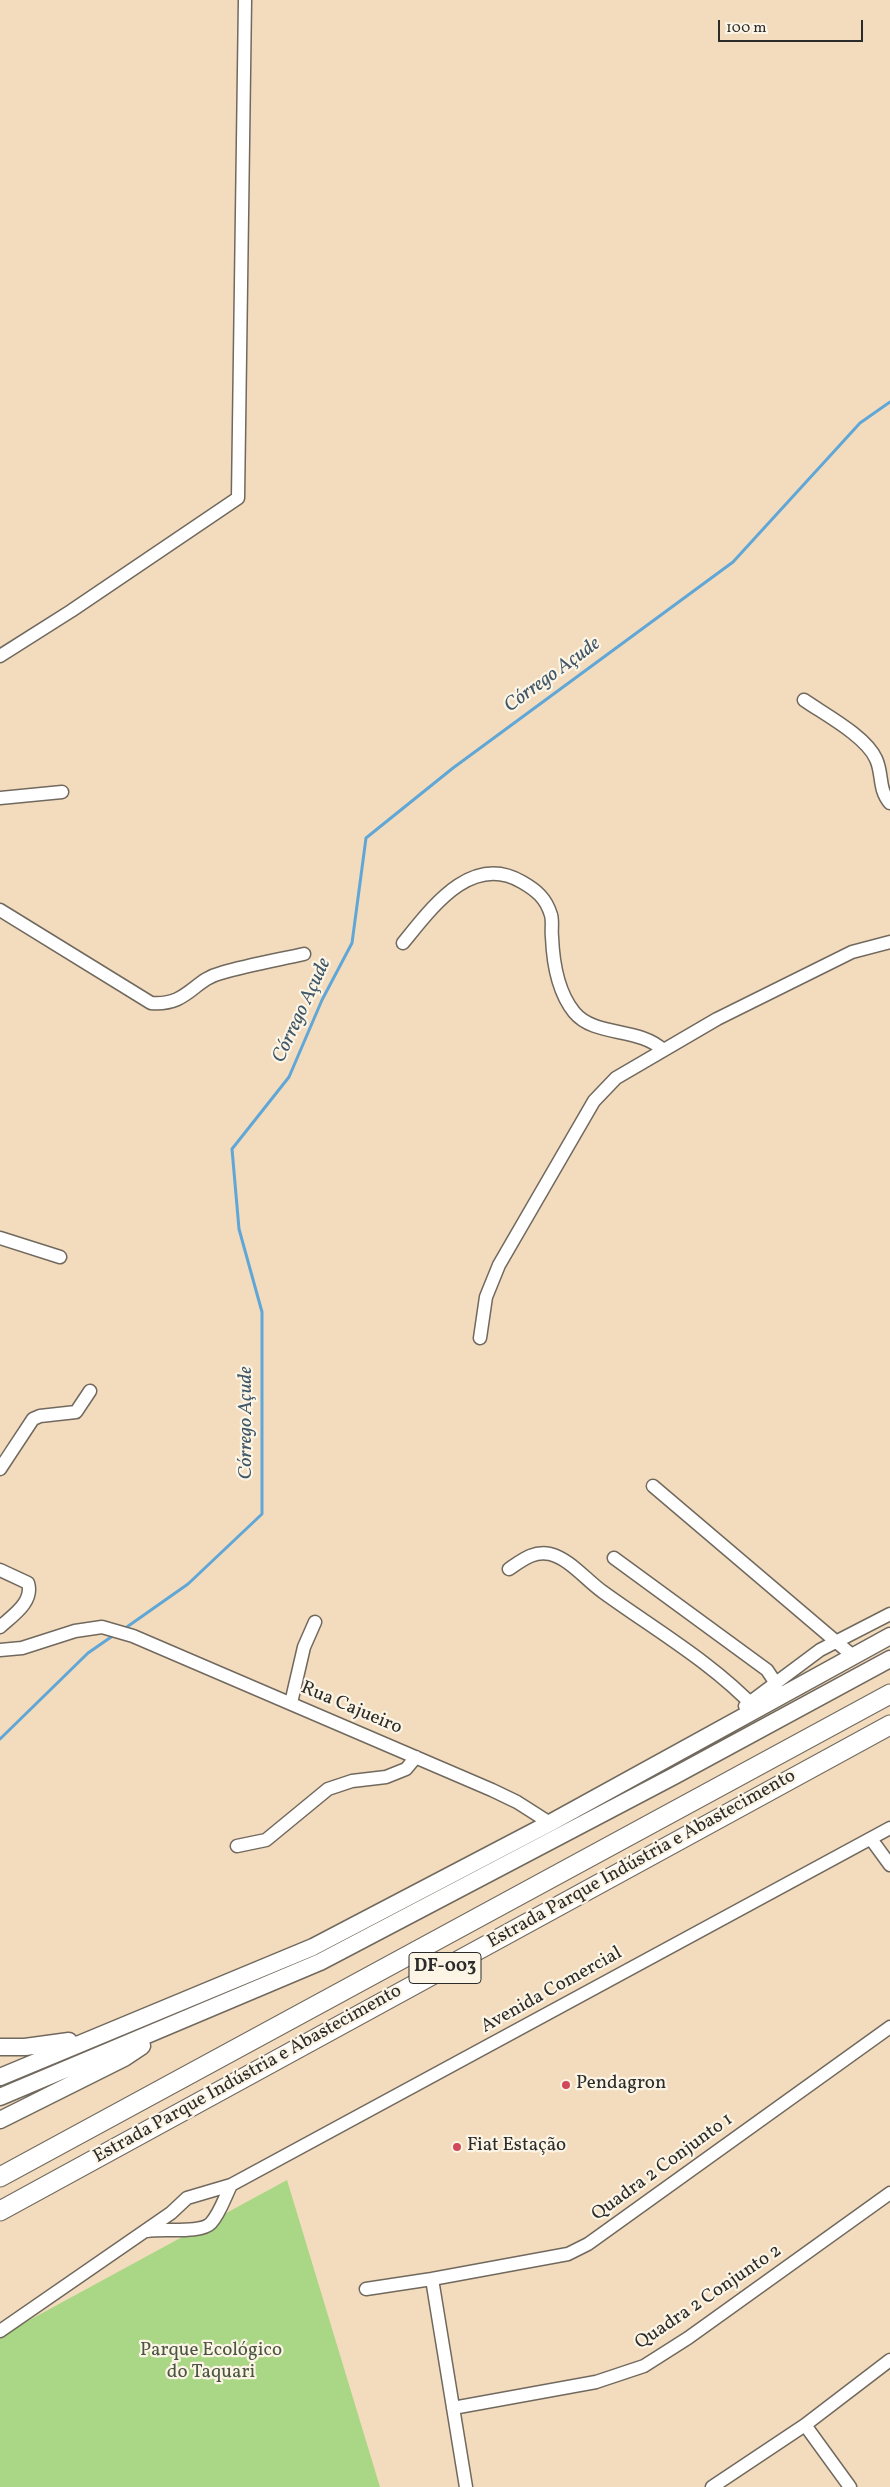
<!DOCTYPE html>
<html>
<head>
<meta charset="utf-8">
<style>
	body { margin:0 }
	#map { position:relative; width:890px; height:2487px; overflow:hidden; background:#f3dcbe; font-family:Vollkorn,serif }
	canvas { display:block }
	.scale { position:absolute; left:718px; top:20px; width:145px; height:22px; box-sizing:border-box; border:2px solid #2b2b2b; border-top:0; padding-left:6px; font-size:15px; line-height:18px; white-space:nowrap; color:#2b2b2b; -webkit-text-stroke:4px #fcf5e5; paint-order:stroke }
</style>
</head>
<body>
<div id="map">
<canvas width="890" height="2487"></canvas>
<div class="scale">100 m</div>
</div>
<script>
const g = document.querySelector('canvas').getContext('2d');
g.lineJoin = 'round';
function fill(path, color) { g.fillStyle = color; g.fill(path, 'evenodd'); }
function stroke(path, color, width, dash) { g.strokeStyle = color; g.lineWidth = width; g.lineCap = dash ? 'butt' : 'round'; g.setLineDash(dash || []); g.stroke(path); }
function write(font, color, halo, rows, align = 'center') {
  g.font = font + ' Vollkorn,serif'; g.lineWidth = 4.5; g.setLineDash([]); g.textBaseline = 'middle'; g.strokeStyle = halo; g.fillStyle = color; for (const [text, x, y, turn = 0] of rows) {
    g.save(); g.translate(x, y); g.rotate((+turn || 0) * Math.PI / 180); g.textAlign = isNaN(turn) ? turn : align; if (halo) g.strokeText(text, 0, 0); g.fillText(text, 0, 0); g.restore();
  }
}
const green = new Path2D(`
	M287 2180 380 2487H0V2336Z`);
const stream = new Path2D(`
	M124 1629 188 1584 262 1514V1312L239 1229 232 1149 289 1077 322 1000 352 943 366 838 453 768 733 562 860 423 890 402
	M0 1739 88 1653 114 1635`);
const minor = new Path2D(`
	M0 656 71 611 238 498 245 0
	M804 700C824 714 866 736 876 759 883 774 878 789 890 803
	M0 798 62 792
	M0 910 151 1003C188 1006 193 980 221 973 248 965 277 960 304 954
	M403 943C431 909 471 852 522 882 536 890 546 898 551 915 553 921 551 930 552 937 553 962 558 992 574 1012 594 1037 639 1027 663 1050
	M0 1238 60 1257
	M480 1338 486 1297 499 1265 594 1101 616 1078 717 1019 852 952 890 942
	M0 1469 33 1419 40 1416 76 1412 90 1391
	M653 1486 853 1656
	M614 1558 767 1670 775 1682 778 1698
	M509 1569C521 1561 534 1550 550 1554 570 1559 586 1580 603 1592 654 1629 713 1663 757 1710
	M0 1570 28 1583C34 1602 12 1616 0 1627
	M0 1650 22 1648 75 1631 102 1627 133 1636 492 1790 517 1802 550 1823
	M291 1703 304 1647 315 1622
	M745 1706 820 1650 890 1614
	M871 1839 890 1865
	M237 1846 266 1840 328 1789 352 1781 386 1777 406 1769 416 1757
	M147 2231C163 2228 201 2234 211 2223 220 2213 225 2197 231 2185
	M432 2279 466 2487
	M366 2289 432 2279 568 2254 588 2244 890 2027
	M0 2331 171 2213 187 2198 231 2185 890 1828
	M453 2408 596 2382 644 2366 688 2338 890 2193
	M805 2425 850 2487
	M712 2487 805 2425 890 2360`);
const major = new Path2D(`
	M0 2047H25L69 2041
	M0 2077 313 1947 550 1823 890 1636
	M0 2097 320 1962 674 1776 890 1659
	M0 2120 124 2058 142 2046`);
const highway = new Path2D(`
	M0 2177 890 1694
	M0 2211 890 1725`);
const markers = [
	[566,2085,5,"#d1495b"],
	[457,2147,5,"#d1495b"]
];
const shields = [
	[445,1968,72]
];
const shieldNames = [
	["DF-003",445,1968]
];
const streetNames = [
	["Rua Cajueiro",351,1709,23],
	["Estrada Parque Indústria e Abastecimento",642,1860,-29],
	["Avenida Comercial",552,1991,-29],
	["Estrada Parque Indústria e Abastecimento",248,2075,-29],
	["Quadra 2 Conjunto 1",663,2168,-36],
	["Quadra 2 Conjunto 2",709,2298,-34]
];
const poiNames = [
	["Pendagron",576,2085],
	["Fiat Estação",467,2147]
];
const parkNames = [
	["Parque Ecológico",211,2352],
	["do Taquari",211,2374]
];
const waterNames = [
	["Córrego Açude",553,676,-36],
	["Córrego Açude",303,1011,-65],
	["Córrego Açude",247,1423,-90]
];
fill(green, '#a9d785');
stroke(stream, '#60a7d7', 3);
stroke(minor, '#71695e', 15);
stroke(major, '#71695e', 19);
stroke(highway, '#71695e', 21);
stroke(minor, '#fff', 12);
stroke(major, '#fff', 16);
stroke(highway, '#fff', 19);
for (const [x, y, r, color] of markers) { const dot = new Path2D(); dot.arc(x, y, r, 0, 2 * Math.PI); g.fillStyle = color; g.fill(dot); stroke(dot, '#fcf5e5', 2); }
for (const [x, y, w] of shields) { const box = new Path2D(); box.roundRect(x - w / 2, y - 15.5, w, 31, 4); g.fillStyle = '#fcf5e5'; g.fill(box); stroke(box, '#2b2b2b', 1); }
write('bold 18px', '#2b2b2b', null, shieldNames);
write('19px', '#2b2b2b', '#fcf5e5', streetNames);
write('19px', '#2b2b2b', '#fcf5e5', poiNames, 'left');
write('19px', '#4a5642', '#fcf5e5', parkNames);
write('italic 20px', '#3e5667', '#fcf5e5', waterNames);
</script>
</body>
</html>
